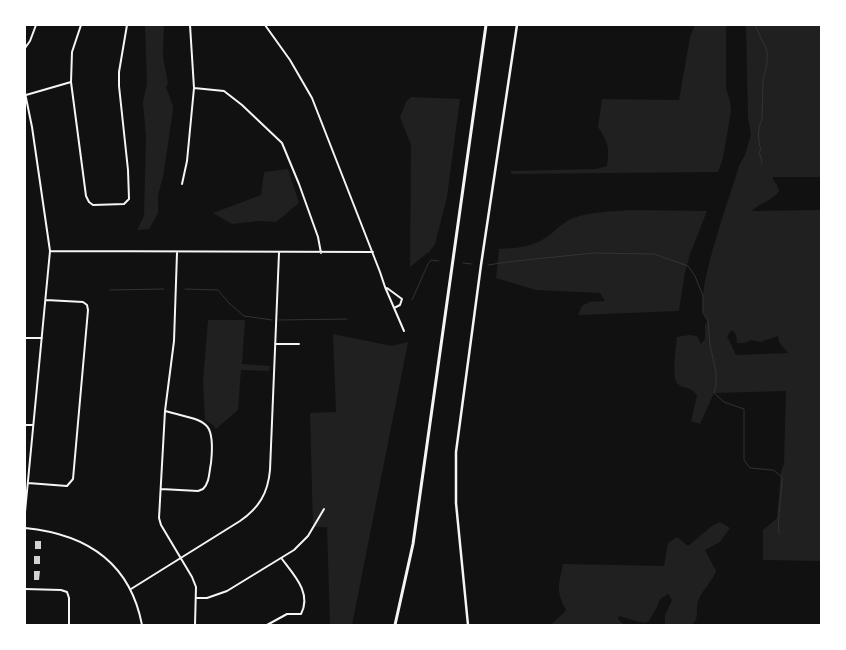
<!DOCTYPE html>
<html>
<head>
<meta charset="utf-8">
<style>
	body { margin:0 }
	#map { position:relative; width:846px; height:650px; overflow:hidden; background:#111; font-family:"Public Sans",sans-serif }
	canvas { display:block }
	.frame { position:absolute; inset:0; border:26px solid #fff; pointer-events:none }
</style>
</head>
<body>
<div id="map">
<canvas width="846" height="650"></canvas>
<div class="frame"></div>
</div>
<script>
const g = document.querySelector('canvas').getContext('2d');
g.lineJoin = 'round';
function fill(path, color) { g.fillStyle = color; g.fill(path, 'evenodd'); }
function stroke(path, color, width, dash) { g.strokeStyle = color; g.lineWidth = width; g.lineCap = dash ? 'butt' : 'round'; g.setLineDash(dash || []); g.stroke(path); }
const green = new Path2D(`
	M145 25H164L163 57 168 83 166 87 173 106 172 117 163 177 158 195V213L149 229 137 230 144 216 146 137 143 102 147 84Z
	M695 25H726V88L730 101 731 111 723 158 718 172 511 174V171L596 169 607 166C610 148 608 142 598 127L602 99 679 100 690 37Z
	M746 25H821V177H773V180L777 185 779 191C773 201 760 202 752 211L821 210V561L763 560V530L777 518 781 472 784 464 786 391 714 393 700 424 691 421 697 396C690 385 685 390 678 384 671 378 676 347 677 337L689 335 697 336 701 344 705 339V325L708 321C707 319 705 317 704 314 695 291 731 194 739 166L745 155 751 135 748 117ZM732 330 736 335 737 343H744L751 340 760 342 778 336 779 342 788 353 736 355 727 336Z
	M411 97 460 99 447 197 435 244 430 251 410 267 411 145 400 117 406 102Z
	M288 169 299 203 276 222 259 221 232 224 213 213 261 195 264 172Z
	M628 210 707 211 690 254 685 272 679 311 578 315 582 306 589 302 605 301 600 293 536 290 496 278 499 249C519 248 534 247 551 234 558 228 564 222 573 218 590 212 610 212 628 210Z
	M208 320H245L242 364 270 366 269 371 241 370 238 410 216 429 213 425 205 420 203 382Z
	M333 334 392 346 408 342 352 625H330L327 527H313L310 413 336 412Z
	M720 522 730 528 720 542 705 550 716 571C712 582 703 589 699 599 694 608 701 617 692 625H665V615L672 600 668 594 660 599 657 607 649 621 644 623 619 616 618 619 624 625H551C556 619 562 616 566 610 555 589 559 586 563 564L664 566 668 543 677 537 688 546 713 525Z`);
const stream = new Path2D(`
	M755 25 767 51V64L763 80 762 120C757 129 758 141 761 150L759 152 762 161 761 164
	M463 263 472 264
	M488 265 507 262 593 253 654 254 688 266 695 276 703 296V313L708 321 710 345 716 372V385L714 393 724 402 744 409V460L750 468 773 470 782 477C782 496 777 515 779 534
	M185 289 218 290 229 303 244 316 272 320
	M110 290 164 289
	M412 300 428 264 431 260 439 261
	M279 320 347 319`);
const building = new Path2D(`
	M35 541H41V549H35Z
	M34 556H40V564H34Z
	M34 571H40L39 580H34Z`);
const minor = new Path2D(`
	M81 25 72 52 71 82 86 196 89 202 93 205 124 204 129 199 128 170 119 86V72L127 25
	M265 25 290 60 312 98 380 272 385 287 404 331
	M25 48 30 41 36 25
	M194 88 224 91 242 105 282 143 299 184 318 237 321 253
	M25 93 32 127 50 251 25 512
	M26 95 71 82
	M182 184 187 161 194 88 190 25
	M50 251 373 252
	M177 253 174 341 165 411 159 518 161 525 192 577 196 587 195 625
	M387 288 402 299 400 305 394 308
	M25 338H42
	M275 344H299
	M25 425H33
	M28 483 67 486 73 479 88 310 87 305 83 302 46 300
	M161 489 198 491 203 489C210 482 209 472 211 463 216 417 204 422 165 411
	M25 528C86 534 130 562 142 625
	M25 589 61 590 67 592 69 598V625
	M131 589 240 521C259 508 268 493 270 470L279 253
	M197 598H207L227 591 294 550 308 536 324 509
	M267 625 287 614H301C312 593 294 575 282 559`);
const tertiary = new Path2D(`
	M468 625 456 503V452L481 265 517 25`);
const motorway = new Path2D(`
	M395 625 413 544 486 25`);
fill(green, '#202020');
stroke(stream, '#333', 1);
fill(building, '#d3d3d3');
stroke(minor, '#f5f5f5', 2);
stroke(tertiary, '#f5f5f5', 2.5);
stroke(motorway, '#f5f5f5', 3);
</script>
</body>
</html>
